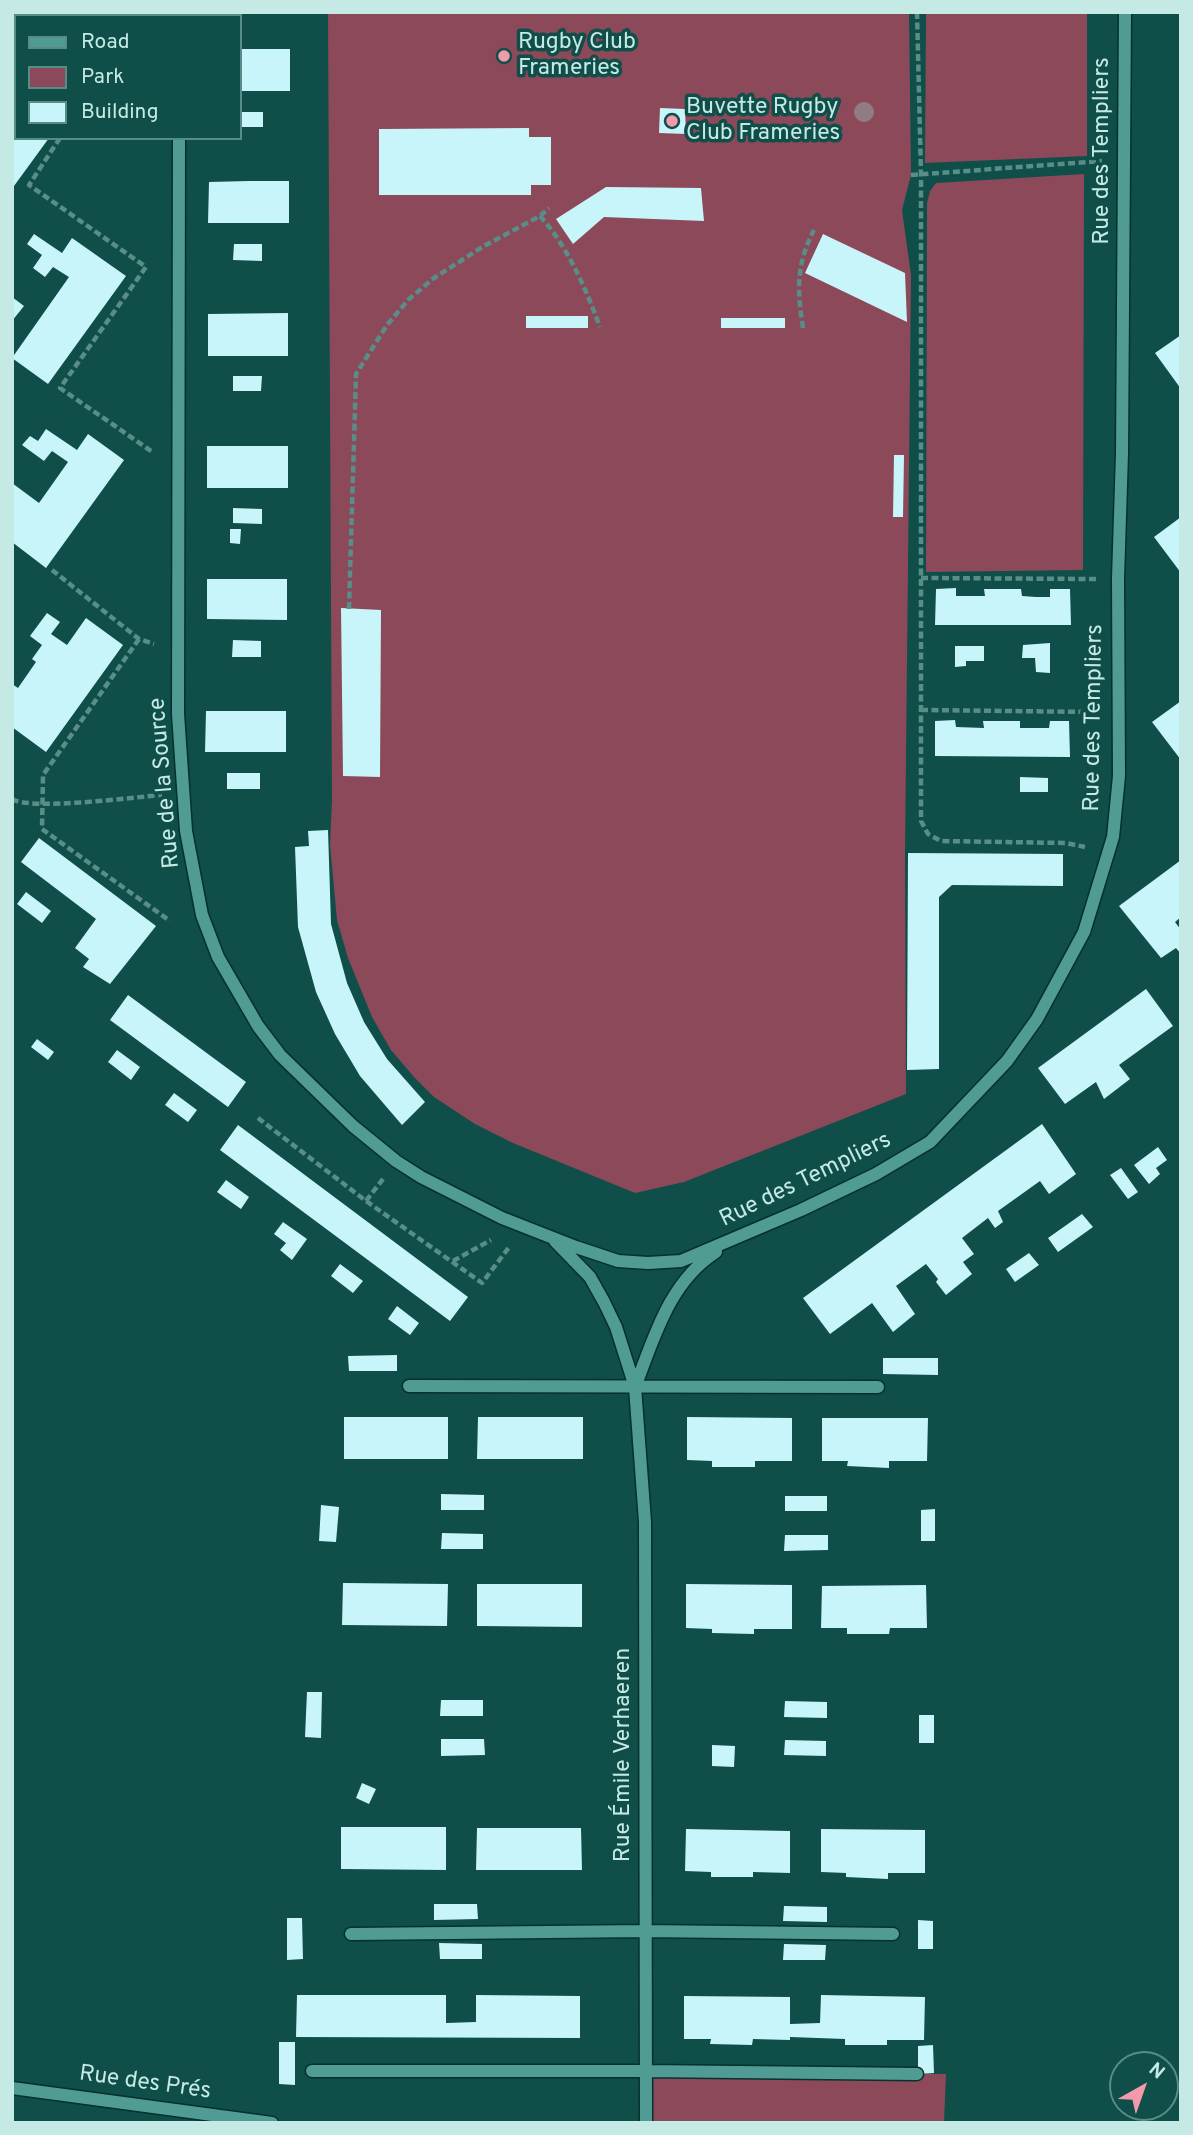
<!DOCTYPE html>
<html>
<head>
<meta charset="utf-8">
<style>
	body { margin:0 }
	#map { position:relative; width:1193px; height:2135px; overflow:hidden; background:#0f4e49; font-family:Overpass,sans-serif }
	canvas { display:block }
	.frame { position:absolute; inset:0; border:14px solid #c5e9e4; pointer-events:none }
	.legend { position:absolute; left:14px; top:14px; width:228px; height:126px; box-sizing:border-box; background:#0f4e49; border:2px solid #588c87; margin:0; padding:9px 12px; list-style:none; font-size:21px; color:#c5e9e4 }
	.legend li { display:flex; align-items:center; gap:14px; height:35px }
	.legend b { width:35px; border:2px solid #588c87 }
	.north { position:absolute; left:1109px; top:2051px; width:70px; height:70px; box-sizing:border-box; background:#0f4e49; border:2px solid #588c87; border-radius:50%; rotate:40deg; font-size:19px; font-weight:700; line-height:28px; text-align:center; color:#c5e9e4 }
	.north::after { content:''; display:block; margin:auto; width:24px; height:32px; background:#f29aac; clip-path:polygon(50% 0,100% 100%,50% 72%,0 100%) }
</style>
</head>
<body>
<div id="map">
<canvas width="1193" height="2135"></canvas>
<div class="frame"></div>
<ul class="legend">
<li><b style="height:9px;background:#509c94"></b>Road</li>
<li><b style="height:19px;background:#8c4959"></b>Park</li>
<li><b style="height:19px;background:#c8f5fa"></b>Building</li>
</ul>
<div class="north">N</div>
</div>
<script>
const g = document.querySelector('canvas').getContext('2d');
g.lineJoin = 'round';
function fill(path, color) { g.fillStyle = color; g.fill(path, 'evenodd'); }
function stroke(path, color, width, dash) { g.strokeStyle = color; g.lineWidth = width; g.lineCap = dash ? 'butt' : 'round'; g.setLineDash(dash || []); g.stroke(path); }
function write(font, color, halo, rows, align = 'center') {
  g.font = font + ' Overpass,sans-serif'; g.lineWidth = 7; g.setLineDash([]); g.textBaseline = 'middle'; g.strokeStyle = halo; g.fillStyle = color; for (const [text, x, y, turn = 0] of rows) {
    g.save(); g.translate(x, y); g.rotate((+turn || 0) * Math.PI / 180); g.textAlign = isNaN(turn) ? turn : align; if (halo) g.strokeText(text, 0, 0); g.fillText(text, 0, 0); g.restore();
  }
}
const green = new Path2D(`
	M328 12H909L911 175 902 210 911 275 905 854 906 1094 684 1182 635 1193 513 1143 475 1124 434 1097 414 1077 391 1050 372 1017 348 958 337 920 330 845 332 801Z
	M926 12H1087V156L925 163Z
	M1084 174 1083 570 926 572 927 203 930 191 936 183Z
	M646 2071 946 2074 944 2123H646Z`);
const building = new Path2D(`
	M12 12H38L35 16H16L15 44 12 42Z
	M240 49H290V91H240Z
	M12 57 16 60V104L12 101Z
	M16 108V138H49L14 186 12 113Z
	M660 108 685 109 686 134 659 133Z
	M240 112H263V127H240Z
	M529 128V137H551V185H531V195H379V129Z
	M249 181H289V223H208L209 182Z
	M606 187 701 188 704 221 604 217 573 244 556 219Z
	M34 234 62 253 72 238 126 276 48 384 12 358 69 277 53 267 45 277 33 268 42 255 27 244Z
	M823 234 905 273 907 322 805 273Z
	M234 244H262V261L233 260Z
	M12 297 24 306 12 321Z
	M288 313V356H208V314Z
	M526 316H588V328H526Z
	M721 318H785V328H721Z
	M1181 335V389L1155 353Z
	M233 376H262L261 391H233Z
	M46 429 77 450 88 434 124 460 46 568 12 542V483L39 503 68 462 52 451 44 461 22 445 30 436 38 441Z
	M207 446H288V488H207Z
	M894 455H904L903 517H893Z
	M233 508 262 509V524L233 523Z
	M1181 517V573L1154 537Z
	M230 529H241L240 544 230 543Z
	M207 579H287V620L207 619Z
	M956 588V596H985L984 589H1021L1022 596 1036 597H1050V589H1070L1071 625H935L936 589Z
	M341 608 381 610 380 777 343 776Z
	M47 613 60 622 51 634 67 645 86 618 123 645 46 752 12 727V684L18 688 36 662 32 659 42 645 30 636Z
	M233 640 261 641V657H232Z
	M1050 643V673L1036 672 1035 658H1022L1023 645Z
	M955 646H984V661H966V666L955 667Z
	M1181 701V760L1152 722Z
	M206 711H286V752H205Z
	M955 720 956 727 984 728 983 721H1020V728H1049L1050 721H1069L1070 757 935 756V721Z
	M227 773H260V789H227Z
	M1020 777 1048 778V792H1020Z
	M328 830 331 924 347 983 364 1022 387 1059 425 1102 402 1125 360 1076 335 1034 316 992 298 927 295 847 309 846 308 831Z
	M39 838 156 926 110 984 83 967 89 959 75 948 96 919 21 862Z
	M908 853 1063 854V886L952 885 939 897V1069L907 1070Z
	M1181 860V917L1175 922 1181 930V954L1176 948 1161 958 1119 906Z
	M26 892 51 911 42 923 17 904Z
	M1146 989 1173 1026 1119 1065 1130 1079 1104 1099 1096 1082 1065 1104 1038 1068Z
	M128 995 246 1082 228 1107 110 1020Z
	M37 1039 54 1052 48 1060 31 1047Z
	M117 1050 140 1067 131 1080 108 1062Z
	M174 1093 197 1110 188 1122 165 1105Z
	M1042 1124 1076 1174 1049 1194 1040 1181 998 1211 1003 1222 995 1228 988 1218 962 1238 974 1254 963 1262 972 1274 946 1295 936 1282 938 1279 926 1264 896 1286 915 1314 893 1332 872 1303 830 1334 803 1298Z
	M238 1125 468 1297 450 1321 220 1150Z
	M1158 1147 1167 1160 1156 1168 1160 1174 1149 1184 1134 1165Z
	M1121 1168 1138 1192 1128 1199 1110 1175Z
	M226 1180 249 1197 241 1209 217 1192Z
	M1082 1214 1093 1227 1058 1252 1048 1238Z
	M283 1222 307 1239 292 1260 280 1250 286 1243 274 1234Z
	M1029 1253 1039 1265 1015 1282 1006 1269Z
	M340 1264 363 1281 353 1293 331 1276Z
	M397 1306 419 1323 410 1335 388 1319Z
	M397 1355V1371H349L348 1356Z
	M883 1358H938V1375L883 1374Z
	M344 1417H448V1459H344Z
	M478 1417H583V1459H477Z
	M687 1417 792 1418V1461H755V1467H712V1461L687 1460Z
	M822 1418H928L927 1461H889V1468L847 1466 848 1461H822Z
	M441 1494 484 1495V1510H441Z
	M785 1496H827V1511H785Z
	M321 1505 339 1507 336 1542 319 1541Z
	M935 1509V1541H921V1510Z
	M442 1533 483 1534V1549H441Z
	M785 1535H828V1550L784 1551Z
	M343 1583 448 1584 447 1626 342 1625Z
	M477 1584H582V1627L477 1626Z
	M686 1584 792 1585V1629H754V1634L712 1633V1629L686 1628Z
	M926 1585 927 1628H890L889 1634H847V1628H821L822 1586Z
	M307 1692H322L321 1738 305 1737Z
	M441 1700H483V1716H440Z
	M785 1701 827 1702V1718L784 1717Z
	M919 1715H934V1743H919Z
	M441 1739H484L485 1755 441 1756Z
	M785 1740 826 1741V1756L784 1755Z
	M712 1745 735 1746 734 1767 712 1766Z
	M362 1783 376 1789 369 1804 356 1798Z
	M341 1827H446V1870L341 1869Z
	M477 1828H581L582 1870H476Z
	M686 1829 790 1831V1873L753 1872V1877H711V1872L685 1871Z
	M821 1829 925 1830V1873H888V1879L846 1877V1873L821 1872Z
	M434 1904H477L478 1919 434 1920Z
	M784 1906 827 1907V1922L783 1921Z
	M287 1918H302L303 1959 287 1960Z
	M918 1920 933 1921V1949H918Z
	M439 1943 482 1944V1959H440Z
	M784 1944 826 1945 825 1960H783Z
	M297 1995H446V2023L476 2022V1995L580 1996V2038L296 2037Z
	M821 1995 925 1997 924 2040H887V2045H845V2039L790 2037V2040L753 2039 752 2045 710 2044 711 2039H684V1996L790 1997V2024L820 2023Z
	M279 2042H295V2085L279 2084Z
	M933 2045 934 2073 918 2074V2046Z`);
const path = new Path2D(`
	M917 12 921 175V821L928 834 941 841 1066 843 1085 847
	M92 16V12
	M60 138 29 185 146 267 60 388 154 453
	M911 175 1102 161
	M540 216C568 247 586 289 600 327
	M803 328C797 289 796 265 814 230
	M52 570 139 639 154 644
	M921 578 1096 579
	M349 609 356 374 387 325 408 300 434 278 484 246 540 216 549 208
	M139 639 43 775 42 829 170 921
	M921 710 1095 712
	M12 799C31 811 134 797 162 795
	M258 1118 366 1201 482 1283 510 1246
	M366 1201 383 1179
	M453 1261 491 1240`);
const minor = new Path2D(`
	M178 12V16
	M179 138 178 714 186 831 202 915 218 957 258 1026 280 1055 353 1126 396 1161 421 1177 502 1218 576 1247 618 1261 648 1263 681 1261 801 1210 876 1174 930 1142 1007 1061 1037 1019 1084 932 1113 837 1119 776 1118 579 1122 453 1125 12
	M555 1241 590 1277 604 1302 616 1327 635 1387 645 1522 646 2123
	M409 1386 878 1387
	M635 1387C654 1338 669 1282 716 1252
	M351 1934 646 1931 893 1934
	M312 2071H646L917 2074
	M12 2088 272 2123`);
const trees = [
	[864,112]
];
const markers = [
	[504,56,7,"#f29aac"],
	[672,121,7,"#f29aac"]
];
const poiNames = [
	["Rugby Club",518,43],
	["Frameries",518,69],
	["Buvette Rugby",686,108],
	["Club Frameries",686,134]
];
const streetNames = [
	["Rue des Templiers",1103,151,-90],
	["Rue des Templiers",1095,718,-89],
	["Rue de la Source",166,783,-95],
	["Rue des Templiers",806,1181,-26],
	["Rue Émile Verhaeren",624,1755,-90],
	["Rue des Prés",145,2084,8]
];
fill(green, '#8c4959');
fill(building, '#c8f5fa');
stroke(minor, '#06312e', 15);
stroke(path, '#598d88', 4.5, [7, 3.5]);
stroke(minor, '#509c94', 12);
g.fillStyle = '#927c84';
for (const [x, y] of trees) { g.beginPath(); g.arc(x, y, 10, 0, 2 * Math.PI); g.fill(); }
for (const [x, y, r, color] of markers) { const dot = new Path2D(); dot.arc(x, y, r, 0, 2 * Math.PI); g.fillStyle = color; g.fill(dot); stroke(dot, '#0f4e49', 2.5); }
write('23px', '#c5e9e4', '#0f4e49', poiNames, 'left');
write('23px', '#c5e9e4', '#0f4e49', streetNames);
</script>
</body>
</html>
